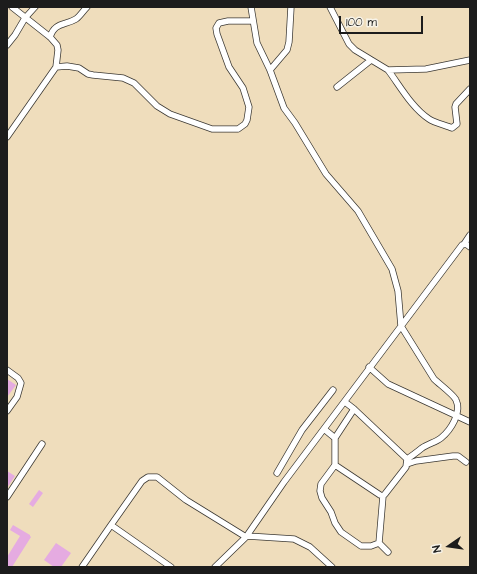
<!DOCTYPE html>
<html>
<head>
<meta charset="utf-8">
<style>
	body { margin:0 }
	#map { position:relative; width:477px; height:574px; overflow:hidden; background:#efddbc; font-family:"Architects Daughter",sans-serif }
	canvas { display:block }
	.frame { position:absolute; inset:0; border:8px solid #1c1c1c; pointer-events:none }
	.north { position:absolute; left:429px; top:526px; width:40px; height:40px; -webkit-text-stroke:3px #f7f3e8; paint-order:stroke; rotate:257deg; font-size:11px; font-weight:700; line-height:16px; text-align:center; color:#1c1c1c }
	.north::after { content:''; display:block; margin:auto; width:14px; height:18px; background:#1c1c1c; clip-path:polygon(50% 0,100% 100%,50% 72%,0 100%) }
	.scale { position:absolute; left:339px; top:16px; width:84px; height:18px; box-sizing:border-box; border:2px solid #1c1c1c; border-top:0; padding-left:5px; font-size:12px; line-height:14px; white-space:nowrap; color:#1c1c1c; -webkit-text-stroke:3px #f7f3e8; paint-order:stroke }
</style>
</head>
<body>
<div id="map">
<canvas width="477" height="574"></canvas>
<div class="frame"></div>
<div class="north">N</div>
<div class="scale">100 m</div>
</div>
<script>
const g = document.querySelector('canvas').getContext('2d');
g.lineJoin = 'round';
function fill(path, color) { g.fillStyle = color; g.fill(path, 'evenodd'); }
function stroke(path, color, width, dash) { g.strokeStyle = color; g.lineWidth = width; g.lineCap = dash ? 'butt' : 'round'; g.setLineDash(dash || []); g.stroke(path); }
const building = new Path2D(`
	M7 379 16 385 7 397Z
	M7 471 15 476 7 488Z
	M39 490 43 493 33 507 29 504Z
	M13 525 30 535V536L31 537 12 567H7V557L20 536 10 530Z
	M56 543 71 553 61 567H54L44 560Z`);
const minor = new Path2D(`
	M251 7 257 43 270 70 284 108 295 123 326 174 358 211 392 269 398 291 401 326 434 379C439 384 454 395 456 400 462 412 451 430 441 438 436 442 428 444 422 448 417 452 412 456 407 459
	M330 7 349 44 355 50 388 70 426 69 470 60
	M50 37C55 22 64 26 76 19 80 16 83 11 87 7
	M7 45 15 35 25 18 35 7
	M56 67 67 66 79 68 88 74 93 75 123 78 134 83 157 106 170 114 212 129H238L245 124 247 120 249 107 243 88 229 67 217 34 216 28 219 23 228 21H253
	M270 70 287 50 289 42 291 7
	M388 70C400 86 412 108 429 119 435 123 445 125 452 128L457 124 455 107 456 104 470 89
	M337 87 371 60
	M7 137 56 67 58 50 57 45 50 37 12 7
	M464 244 470 235
	M369 367 388 384 470 422
	M7 370 18 378 21 383 17 397 7 411
	M324 429 335 438V465L380 495 383 496 385 494 406 467 407 459 354 409 345 402
	M335 438 354 409
	M407 464 416 461 453 456H458L466 462
	M335 465 321 484 320 491 322 498 331 512 335 523 341 532 361 546H371L379 543 383 496
	M277 473 302 430 333 390
	M7 497 42 444
	M111 525 142 481 148 477H157L186 500 246 537
	M247 536 294 539 310 547 332 567
	M379 543 388 552
	M82 567 111 525 171 567
	M215 567 246 537 284 482 462 245 466 244 470 247`);
fill(building, '#e5abe1');
stroke(minor, '#3c3934', 7);
stroke(minor, '#fff', 5.5);
</script>
</body>
</html>
